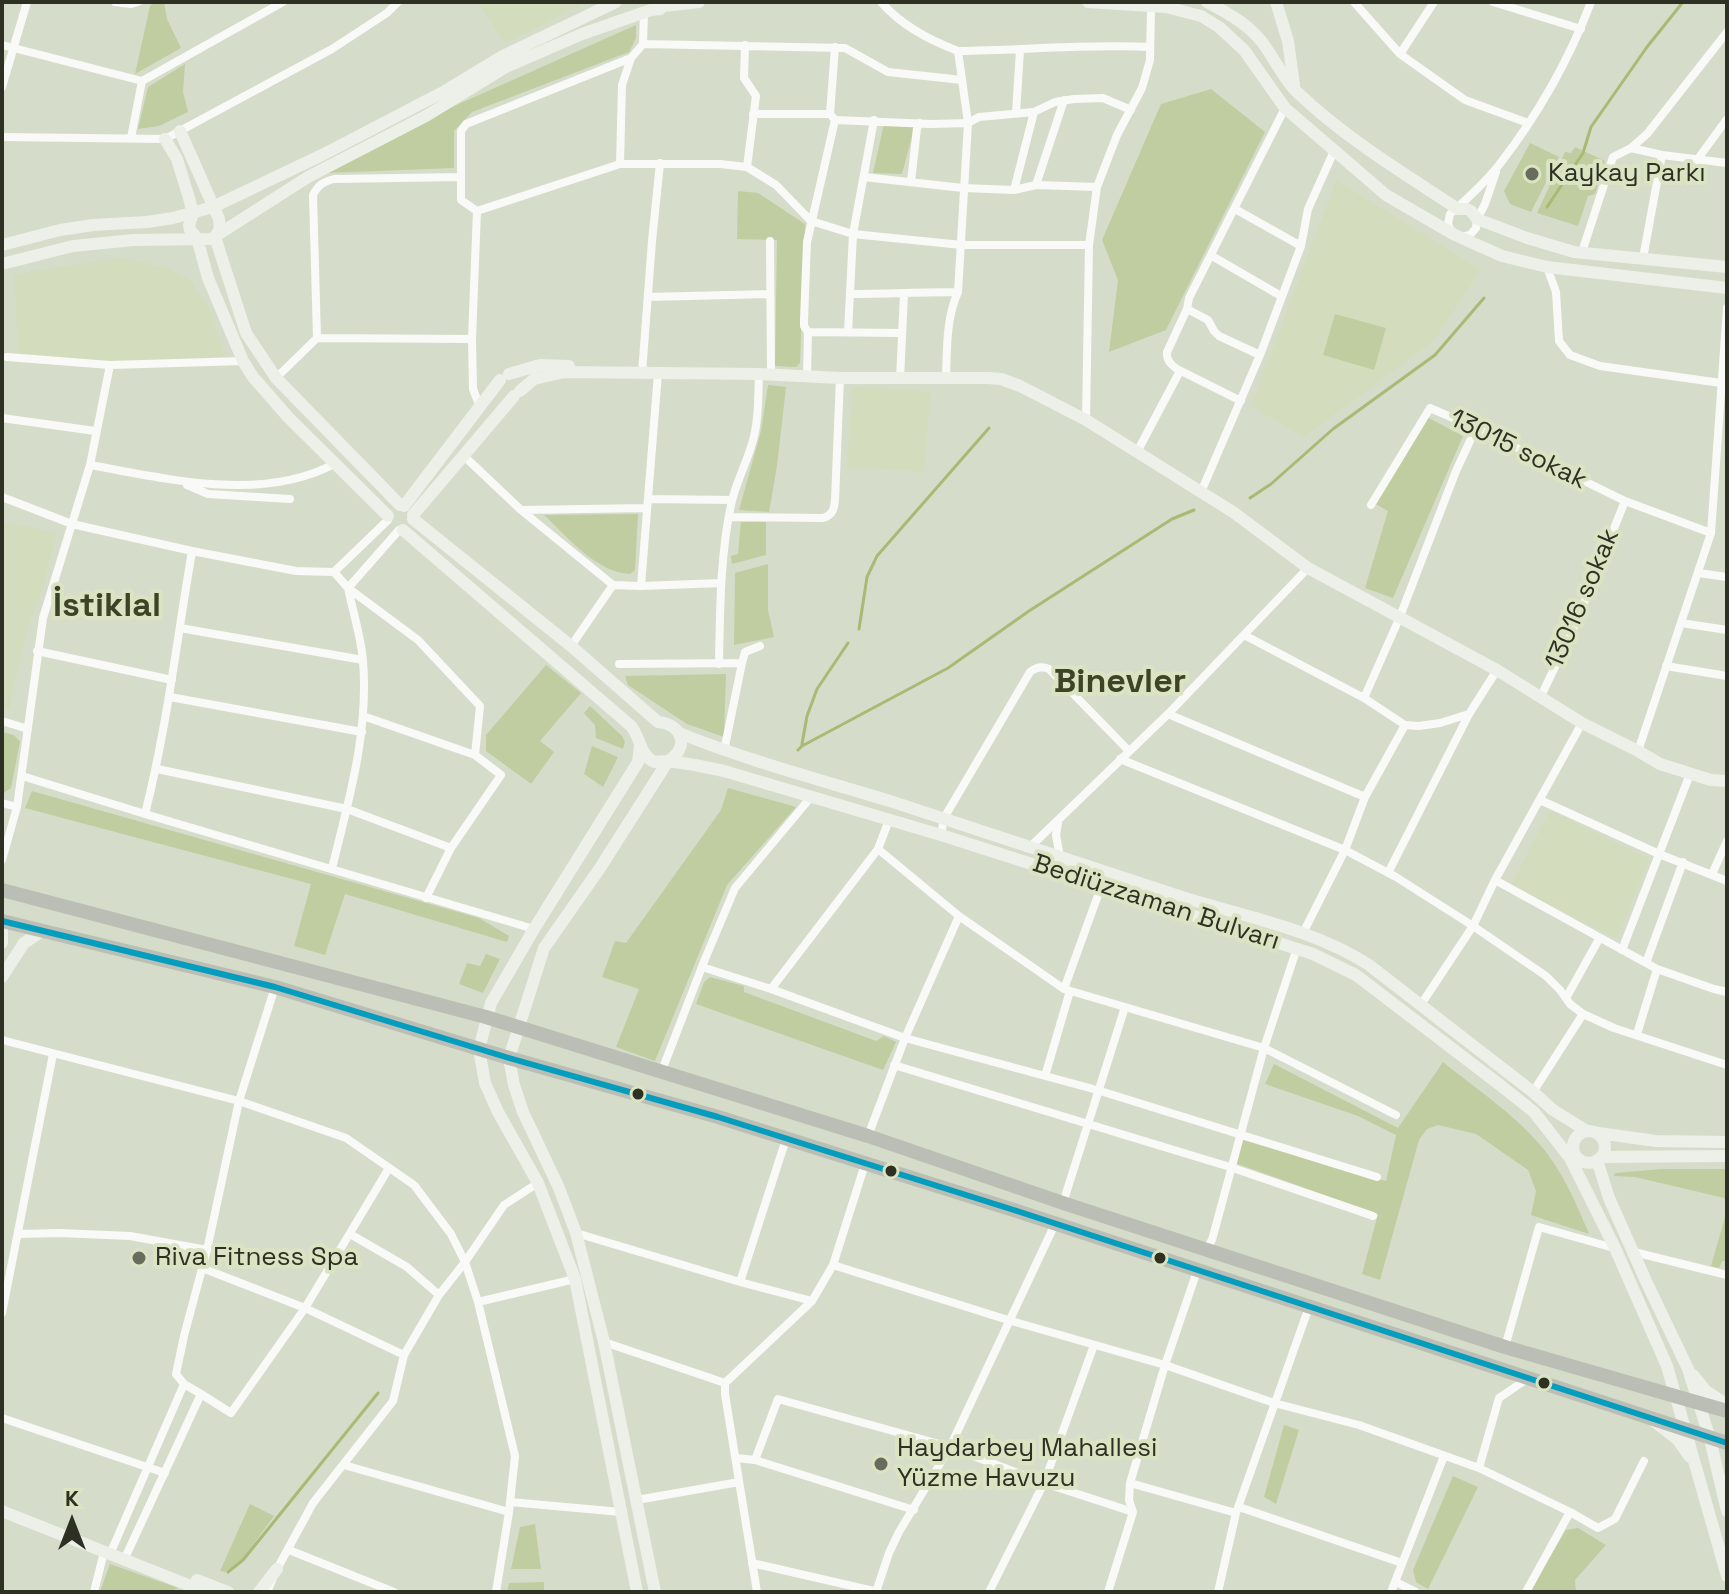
<!DOCTYPE html>
<html>
<head>
<meta charset="utf-8">
<style>
	body { margin:0 }
	#map { position:relative; width:1729px; height:1594px; overflow:hidden; background:#d6dcca; font-family:"Space Grotesk",sans-serif }
	canvas { display:block }
	.frame { position:absolute; inset:0; border:4px solid #2d3023; pointer-events:none }
	.north { position:absolute; left:32px; top:1482px; width:80px; height:80px; -webkit-text-stroke:6px #dae4c2; paint-order:stroke; rotate:0deg; font-size:22px; font-weight:700; line-height:32px; text-align:center; color:#2d3023 }
	.north::after { content:''; display:block; margin:auto; width:28px; height:36px; background:#2d3023; clip-path:polygon(50% 0,100% 100%,50% 72%,0 100%) }
</style>
</head>
<body>
<div id="map">
<canvas width="1729" height="1594"></canvas>
<div class="frame"></div>
<div class="north">K</div>
</div>
<script>
const g = document.querySelector('canvas').getContext('2d');
g.lineJoin = 'round';
function fill(path, color) { g.fillStyle = color; g.fill(path, 'evenodd'); }
function stroke(path, color, width, dash) { g.strokeStyle = color; g.lineWidth = width; g.lineCap = dash ? 'butt' : 'round'; g.setLineDash(dash || []); g.stroke(path); }
function write(font, color, halo, rows, align = 'center') {
  g.font = font + ' "Space Grotesk",sans-serif'; g.lineWidth = 8; g.setLineDash([]); g.textBaseline = 'middle'; g.strokeStyle = halo; g.fillStyle = color; for (const [text, x, y, turn = 0] of rows) {
    g.save(); g.translate(x, y); g.rotate((+turn || 0) * Math.PI / 180); g.textAlign = isNaN(turn) ? turn : align; if (halo) g.strokeText(text, 0, 0); g.fillText(text, 0, 0); g.restore();
  }
}
const built = new Path2D(`
	M478 2H587L504 44Z
	M1336 180 1481 270 1434 341 1304 437 1251 406Z
	M122 257 167 268 191 280 212 314 227 361H82L18 353 14 274Z
	M853 386 931 392 924 472 846 467Z
	M2 521 57 533 44 584 27 630 9 709 2 711Z
	M1550 810 1650 859 1617 939 1511 885Z`);
const green = new Path2D(`
	M154 2H164L167 19 181 48 135 74 150 6Z
	M636 25V38L629 52 472 112 454 131V168L325 173 434 115Z
	M185 64 183 92 188 112 159 126 138 129 148 87Z
	M1211 89 1265 132 1166 330 1109 352 1118 280 1102 240 1161 104Z
	M884 124 915 125 902 174 873 173Z
	M1530 143 1559 157 1531 212 1510 204 1504 191Z
	M1575 147 1605 161 1595 194 1588 196 1578 226 1537 213 1565 152 1571 153Z
	M738 191 758 193 805 224 800 363 796 367 775 366 777 240 737 239Z
	M1335 314 1386 328 1374 370 1323 355Z
	M768 385 786 387 777 466 769 512 739 510 761 431Z
	M1423 415 1463 436 1393 598 1365 588 1388 511 1374 503Z
	M638 514 635 570 630 574C595 572 568 537 544 515Z
	M741 522H766V555L732 564 731 556 738 554Z
	M768 564V610L774 637 734 645 735 573Z
	M546 665 581 693 540 741 554 752 531 784 486 751V735Z
	M726 674 724 737 687 724 628 685 625 676Z
	M590 706 622 736 625 742 623 749 596 738 595 725 584 713Z
	M2 732 14 735 20 742 11 788 2 794Z
	M592 746 618 757 603 787 584 774Z
	M728 788 796 807 727 885 655 1061 616 1047 639 989 602 977 615 941 626 943 721 810Z
	M32 791 479 918 509 936 507 942 345 894 325 955 294 946 311 884 25 808Z
	M486 954 500 959 483 993 459 984 467 963 480 966Z
	M710 977 744 986V992L876 1041 884 1036 896 1042 883 1070 696 1004 704 982Z
	M1443 1062C1477 1090 1518 1116 1546 1152 1565 1177 1577 1205 1589 1234L1531 1215 1536 1191 1528 1170 1476 1134 1438 1125 1427 1129 1419 1140 1380 1280 1362 1274 1378 1214 1235 1163 1242 1140 1386 1181 1396 1135 1358 1116 1265 1084 1274 1064 1398 1128Z
	M1661 1169H1727V1202L1724 1198 1635 1177 1614 1176 1615 1173Z
	M1727 1210V1261H1722L1719 1268 1711 1266Z
	M1284 1425 1299 1430 1276 1504 1264 1497Z
	M1453 1476 1478 1487 1428 1589 1416 1582 1413 1570Z
	M250 1504 274 1516 242 1560 225 1572 220 1571Z
	M535 1524 541 1569H511L520 1527Z
	M1578 1528 1606 1545 1575 1580 1576 1592H1529L1566 1530Z
	M110 1564 178 1588 169 1592H100Z
	M544 1582V1592H507L509 1583Z`);
const stream = new Path2D(`
	M1547 207 1583 153 1591 127 1647 47 1683 2
	M1250 498 1271 484 1333 429 1435 355 1484 298
	M859 629 867 577 877 556 989 428
	M802 744 807 716 817 689 848 643
	M798 750 802 746 948 668 1029 611 1172 519 1194 510
	M228 1572 243 1560 378 1393`);
const street = new Path2D(`
	M115 2 131 4 138 2
	M881 2C902 26 929 40 958 51L968 123 958 292C946 318 947 350 946 378
	M1354 2 1400 54 1465 100 1528 123
	M1493 2 1581 29
	M643 44 845 48 888 72 962 80
	M2 45 142 81 283 2
	M745 45 744 78 756 96 747 167
	M958 51C1023 50 1086 44 1150 47
	M1400 54 1434 2
	M631 58 466 124 461 131V200L477 211 620 164H720L747 167 776 185 811 221 853 234 962 245H1089
	M2 87 27 2
	M1016 113 1020 50
	M753 114H830
	M835 120 931 124 968 123 979 117 1034 112 1055 102 1074 99 1103 98 1131 110
	M2 137 165 139 332 49 387 13 398 2
	M131 138 142 81
	M1631 148 1662 155
	M1697 160 1727 119
	M620 164 622 85 631 58 643 44 644 12
	M864 177 963 188 1014 190 1036 185 1097 187
	M911 182 917 128 920 123
	M1036 185 1064 100
	M1014 190 1034 112
	M1235 209 1301 246
	M477 211 472 339 473 389 480 407
	M1451 231 1448 224 1450 214C1467 199 1485 183 1499 165 1537 116 1569 60 1591 2
	M1461 237 1470 235 1476 228 1477 219 1485 204 1496 172
	M770 241 771 375
	M1582 252 1613 157 1631 148 1647 134 1727 32
	M1212 256 1281 296
	M1643 258 1662 155 1727 163
	M1547 267 1556 292 1559 341 1570 355 1600 366 1721 383
	M850 294C886 294 922 292 958 292
	M648 297 770 294
	M1187 309 1208 320 1214 331 1219 336 1260 355
	M808 332 901 333
	M848 332 853 234 874 120
	M317 338 313 195C318 185 323 182 334 179L460 177
	M7 357 110 365 243 361
	M642 373 652 241 660 163
	M807 377 808 332 804 326V320L807 242 835 120 830 114 835 47
	M276 378 317 338 472 339
	M900 379 904 294
	M1241 401 1177 369C1171 365 1166 359 1167 352L1187 309 1189 298 1285 108
	M2 418 95 431
	M1086 420 1089 245 1097 187 1117 135 1142 88 1150 60 1151 6
	M1137 452 1180 371
	M464 456 521 510 613 585 641 586 721 583
	M90 465C168 479 263 503 336 463
	M187 485 208 494 290 499
	M1201 492 1260 355 1301 246 1308 209 1334 151
	M2 497 72 524 192 551 296 571 334 572 348 588 418 640 480 706 475 755
	M648 499 732 500
	M1371 505 1430 408 1476 428 1625 501 1711 533
	M522 510 647 508
	M729 517 823 518C833 515 834 509 835 500L840 378
	M334 572 388 520
	M1698 573 1727 577
	M641 586 658 373
	M348 588 399 530
	M1681 623 1727 630
	M180 628 363 660
	M1244 635 1364 698 1405 725 1419 726 1440 723 1469 714
	M571 646 613 585
	M37 651 172 680
	M619 664 742 663 745 652 760 646
	M719 664C720 611 720 557 731 505 735 485 745 466 751 447 759 424 758 398 759 374
	M1666 666 1727 676
	M1541 696 1576 623 1625 501
	M170 697 362 732
	M1364 698 1399 619 1456 471 1476 428
	M1168 714 1365 797
	M363 716 475 755 501 775 451 848 426 898
	M2 721 28 729
	M724 751 742 663
	M1638 751 1711 533 1727 308
	M1120 759 1345 850 1396 877 1473 926 1546 976 1560 990 1570 1004 1583 1014 1614 1028 1727 1065
	M157 769 347 809 451 848
	M22 776 145 814 534 929
	M1540 800 1659 854 1727 881
	M2 803 17 807
	M145 814C167 727 177 639 192 551
	M1058 823 1056 835 1060 857
	M941 835 944 818 1030 672C1036 667 1042 666 1049 669L1129 751
	M1030 847 1168 714 1308 568
	M2 860 17 807 43 618 90 465 110 365
	M332 868C349 800 369 731 363 661 361 637 353 612 348 588
	M1388 873 1469 714 1497 670
	M1712 874 1727 841
	M1495 880 1657 969 1714 989 1727 992
	M959 916 1064 989 1264 1048 1396 1115
	M1303 933 1345 850 1365 797 1405 725
	M1622 950 1690 774
	M1646 963 1683 862
	M702 967 771 989 905 1038 1097 1090 1377 1177
	M771 989 878 849
	M1064 989 1101 887
	M1566 998 1599 939
	M1420 1006 1473 926 1495 880 1582 723
	M1637 1034 1657 969
	M2 1040 239 1101 346 1138 414 1185 451 1234 465 1262 478 1302
	M894 1065 1230 1167 1373 1216
	M661 1073 705 959 735 888 811 797
	M1045 1076 1070 991
	M1533 1092 1583 1014
	M868 1136 905 1038 959 916 878 849 889 820
	M389 1168 305 1308 404 1355
	M1063 1203 1125 1007
	M576 1233 740 1282 812 1301
	M18 1234 60 1233 130 1236 207 1250
	M350 1234 407 1267 439 1295
	M1206 1249 1212 1240 1264 1048 1297 948
	M1634 1252 1727 1275
	M833 1265 1008 1320 1165 1365 1274 1403 1359 1425 1479 1468 1570 1512 1598 1528 1615 1519 1644 1461
	M740 1282 786 1139
	M2 1313 53 1054
	M604 1342 725 1383
	M1505 1347 1539 1227 1614 1248
	M201 1394 231 1413 305 1308 202 1268
	M2 1418 165 1473
	M736 1458 755 1460 914 1510
	M755 1460 778 1399 950 1447 1044 1483 1133 1512
	M344 1465 509 1512 510 1502 621 1512
	M1479 1468 1499 1398 1527 1379
	M1130 1483 1236 1513
	M637 1500 739 1482
	M510 1502 515 1456 478 1302 575 1279
	M1239 1507 1402 1563
	M289 1550 394 1592
	M110 1554 184 1384
	M124 1560 201 1394 184 1384 176 1374 184 1336 207 1250 239 1101 275 987
	M752 1563 878 1592
	M1396 1582 1416 1592
	M94 1592 104 1552
	M267 1592 277 1569 313 1503 393 1401 404 1355 439 1295 465 1262 504 1205 538 1183
	M496 1592 509 1512
	M757 1592 725 1394V1383L812 1301 833 1265 865 1164
	M876 1592 889 1553 899 1532 950 1447 1055 1224
	M989 1592 1044 1483 1094 1345
	M1108 1592 1133 1512 1129 1500 1130 1483 1165 1365 1197 1271
	M1218 1592 1236 1513 1309 1307
	M1391 1592 1444 1456
	M1526 1592 1570 1512`);
const secondary = new Path2D(`
	M1088 2 1166 7 1201 16 1219 27 1244 50 1285 108 1386 195 1455 235 1502 256 1547 267 1727 288
	M1207 2C1227 13 1247 23 1262 42 1274 58 1283 78 1297 92 1345 138 1403 173 1458 209H1467L1471 211 1477 219 1527 238 1574 252 1727 267
	M1276 2 1288 41 1294 85
	M180 131 219 219 220 229 215 237 246 333 276 378 400 505
	M165 139 177 159 189 198 193 214 189 225 190 230 197 238 208 278 243 361 253 377 288 417 388 516
	M2 245 60 230 93 225 147 222 173 218 213 207 322 155 445 91 503 56 616 2
	M2 264 73 246 134 240 211 239 308 177 426 116 506 67 582 34 651 10 660 9 664 6 699 2
	M509 374 540 365 569 366
	M520 391 534 379 564 372 759 374 840 378H988L1001 379 1020 386 1086 420 1233 512 1308 568 1497 670 1582 723 1638 751 1660 764 1711 780 1727 781
	M404 506 500 380
	M413 515 514 396
	M413 519 571 646 658 722C683 724 690 748 668 761L600 868 544 948 509 1058 514 1085 523 1112 559 1188 576 1233 604 1342 655 1592
	M403 530 631 726C641 738 639 754 654 762L668 761 695 765 724 771 941 835 1313 954 1356 975 1500 1085 1534 1112 1570 1158 1615 1248 1667 1366 1727 1576
	M679 733C749 761 821 780 893 802 987 832 1081 864 1176 895 1240 916 1312 928 1369 965L1533 1092 1553 1110 1587 1131
	M2 929V943
	M2 977 24 943 42 931
	M1573 1147a16 16 0 1 1 32 0a16 16 0 1 1-32 0Z
	M1598 1133 1656 1141 1727 1142
	M1601 1157 1727 1156
	M1597 1160 1609 1198 1646 1281 1688 1369 1710 1439 1727 1511
	M1693 1375 1706 1391 1727 1405
	M1655 1422 1677 1439 1690 1457
	M2 1511 206 1592
	M197 1580 228 1592
	M259 1592 277 1569
	M637 1592 575 1279 538 1183 498 1112 485 1083 479 1049 491 1003 534 929 638 762 640 746`);
const primary = new Path2D(`
	M2 890 486 1017 868 1136 1063 1203 1505 1347 1727 1411
	M2 921 275 987 509 1058 718 1117 1017 1211 1727 1443`);
const bus1 = new Path2D(`
	M2 921 275 987 509 1058 718 1117 1017 1211 1727 1443`);
const markers = [
	[1532,174,8,"#686c5d"],
	[638,1094,7,"#2d3023"],
	[891,1171,7,"#2d3023"],
	[139,1258,8,"#686c5d"],
	[1160,1258,7,"#2d3023"],
	[1544,1383,7,"#2d3023"],
	[881,1464,8,"#686c5d"]
];
const poiNames = [
	["Kaykay Parkı",1548,174],
	["Riva Fitness Spa",155,1258],
	["Haydarbey Mahallesi",897,1449],
	["Yüzme Havuzu",897,1479]
];
const streetNames = [
	["13015 sokak",1518,450,26],
	["13016 sokak",1583,599,-67],
	["Bediüzzaman Bulvarı",1156,903,18]
];
const districtNames = [
	["İstiklal",107,607],
	["Binevler",1120,683]
];
fill(built, '#d3ddbe');
fill(green, '#c0cda0');
stroke(stream, '#a8ba73', 3);
stroke(street, '#f9faf7', 8);
stroke(secondary, '#edefe9', 12);
stroke(primary, '#bbbeb4', 14);
stroke(bus1, '#049dbd', 6);
for (const [x, y, r, color] of markers) { const dot = new Path2D(); dot.arc(x, y, r, 0, 2 * Math.PI); g.fillStyle = color; g.fill(dot); stroke(dot, '#dae4c2', 3); }
write('26px', '#2d3023', '#dae4c2', poiNames, 'left');
write('26px', '#2d3023', '#dae4c2', streetNames);
write('bold 34px', '#3c4327', '#dae4c2', districtNames);
</script>
</body>
</html>
